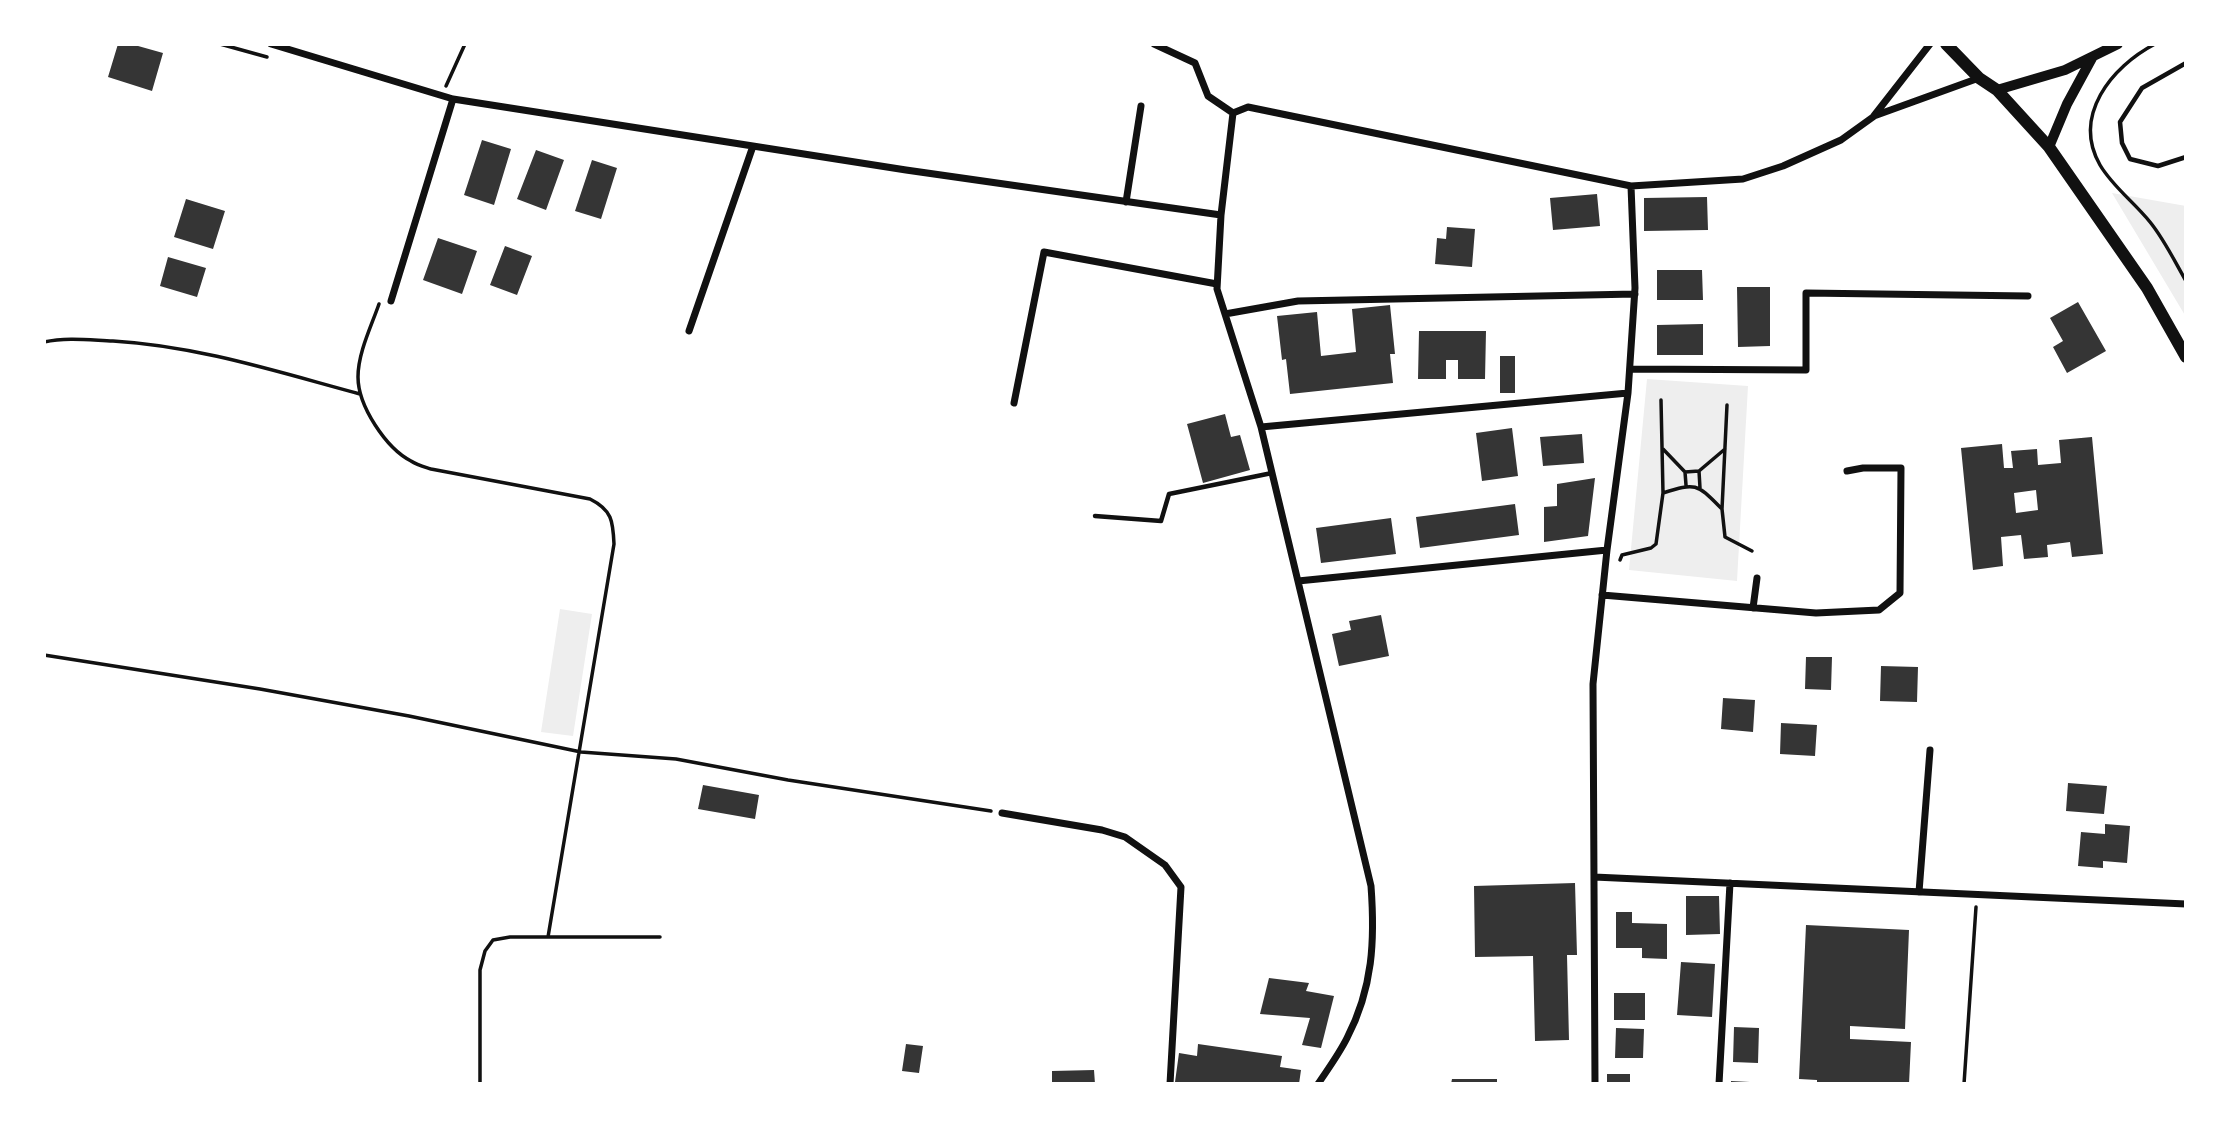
<!DOCTYPE html>
<html>
<head>
<meta charset="utf-8">
<style>
	body { margin:0 }
	#map { position:relative; width:2230px; height:1128px; overflow:hidden; background:#fff; font-family:"Space Grotesk",sans-serif }
	canvas { display:block }
	.frame { position:absolute; inset:0; border:46px solid #fff; pointer-events:none }
</style>
</head>
<body>
<div id="map">
<canvas width="2230" height="1128"></canvas>
<div class="frame"></div>
</div>
<script>
const g = document.querySelector('canvas').getContext('2d');
g.lineJoin = 'round';
function fill(path, color) { g.fillStyle = color; g.fill(path, 'evenodd'); }
function stroke(path, color, width, dash) { g.strokeStyle = color; g.lineWidth = width; g.lineCap = dash ? 'butt' : 'round'; g.setLineDash(dash || []); g.stroke(path); }
const green = new Path2D(`
	M2112 193 2186 206V317Z
	M1647 379 1748 386 1737 581 1629 570Z
	M560 609 592 614 573 736 541 732Z`);
const building = new Path2D(`
	M118 44H131L163 53 152 91 108 77Z
	M482 140 511 149 494 205 464 195Z
	M536 150 564 160 546 210 517 199Z
	M592 160 617 168 601 219 575 211Z
	M1597 194 1600 226 1553 230 1550 198Z
	M1707 197 1708 230 1644 231V198Z
	M186 199 225 211 213 249 174 237Z
	M1447 227 1475 229 1472 267 1435 264 1437 238 1446 239Z
	M438 238 477 251 462 294 423 280Z
	M505 246 532 256 517 295 490 285Z
	M168 257 206 268 197 297 160 286Z
	M1657 270H1702L1703 300H1657Z
	M1737 287H1770V346L1738 347Z
	M2078 302 2106 351 2067 373 2053 347 2063 341 2050 318Z
	M1390 305 1395 354H1390L1393 383 1290 394 1286 359 1282 360 1277 316 1317 312 1321 356 1356 352 1352 309Z
	M1703 324V355H1657V325Z
	M1419 331H1486L1485 379H1458V360H1446V379H1418Z
	M1500 356H1515V393H1500Z
	M1225 414 1231 437 1240 435 1250 470 1203 483 1187 424Z
	M1512 428 1518 476 1482 481 1476 433Z
	M1582 434 1584 463 1543 466 1540 437Z
	M2092 437 2103 554 2072 557 2070 542 2047 545 2048 557 2024 559 2021 535 2001 537 2003 566 1973 570 1961 448 2002 444 2004 468H2013L2011 451 2037 449 2038 465 2061 463 2059 440ZM2036 490 2038 510 2016 513 2014 493Z
	M1595 478 1588 536 1544 542V507L1557 506V484Z
	M1515 504 1519 535 1420 548 1416 517Z
	M1391 518 1396 554 1321 563 1316 528Z
	M1381 615 1389 656 1339 666 1332 634 1351 630 1349 621Z
	M1806 657H1832L1831 690 1805 689Z
	M1881 666 1918 667 1917 702 1880 701Z
	M1723 698 1755 700 1753 732 1721 729Z
	M1781 723 1817 725 1815 756 1780 754Z
	M2068 783 2107 786 2104 814 2066 811Z
	M703 785 759 795 755 819 698 809Z
	M2105 824 2130 826 2127 863 2103 861V868L2078 866 2081 832 2105 834Z
	M1575 883 1577 955H1567L1569 1040 1535 1041 1533 956 1475 957 1474 886Z
	M1686 896H1719L1720 934 1686 935Z
	M1616 912H1632V923L1667 924V959L1642 958V948H1616Z
	M1806 925 1909 930 1905 1029 1850 1026V1039L1911 1042 1909 1084H1817V1080L1799 1079Z
	M1681 962 1715 964 1712 1017 1677 1015Z
	M1269 978 1309 983 1306 991 1334 996 1321 1048 1302 1045 1310 1018 1260 1014Z
	M1614 993H1645V1020H1614Z
	M1734 1027 1759 1028 1758 1063 1733 1062Z
	M1616 1028 1644 1029 1643 1058H1615Z
	M906 1044 923 1046 919 1073 902 1071Z
	M1198 1044 1282 1056 1280 1067 1301 1070 1299 1084H1193L1175 1082 1179 1053 1197 1056Z
	M1094 1070 1095 1084H1052V1071Z
	M1607 1074H1630V1084H1607Z
	M1452 1079H1497V1084H1451Z
	M1731 1081 1750 1082V1084H1731Z`);
const path = new Path2D(`
	M220 44 267 57
	M2155 44C2111 67 2072 116 2100 165 2113 187 2134 202 2150 222 2164 239 2175 262 2186 281
	M446 86 465 44
	M379 304C371 327 358 353 358 377 358 406 386 448 411 461 417 465 425 467 431 469L590 499C612 510 613 521 614 544L548 937H660
	M44 342C67 337 89 340 113 341 198 346 278 372 360 394
	M1661 400 1663 493
	M1727 405 1722 509 1725 537 1752 551
	M1663 449 1685 472 1699 471 1725 449
	M1699 471 1700 488
	M1685 472 1686 485
	M1620 560 1622 555 1651 548 1656 544 1663 493C1697 482 1697 484 1722 509
	M44 655 260 689 409 716 581 752 676 759 788 780 991 811
	M480 1084V970L485 951 493 940 510 937H548
	M1964 1084 1976 907`);
const service = new Path2D(`
	M2186 63 2142 88 2120 122 2122 143 2130 159 2158 166 2186 157
	M1095 516 1161 521 1169 494 1272 473`);
const minor = new Path2D(`
	M271 44 453 99 906 170 1221 215
	M1154 44 1195 63 1208 96 1233 113
	M1233 113 1221 215 1217 289 1261 427 1371 886C1375 940 1373 988 1347 1038 1339 1054 1328 1069 1318 1084
	M1233 113 1248 107 1631 186 1743 179 1783 166 1841 140 1873 117 1930 44
	M1874 116 1979 78
	M1126 202 1141 106
	M391 301 453 99
	M1225 314 1298 301 1635 294
	M689 331 753 146
	M1630 369 1806 370V293L2028 296
	M1014 403 1044 252 1217 284
	M1261 427 1628 393
	M1298 581 1607 550
	M1602 595 1816 613 1879 610 1900 593 1901 468H1863L1847 471
	M1753 608 1757 578
	M1002 813 1102 830 1125 837 1165 865 1181 887 1170 1084
	M1594 877 2186 904
	M1919 892 1930 750
	M1595 1084 1593 684 1607 550 1628 393 1635 288 1631 186
	M1719 1084 1730 883`);
const tertiary = new Path2D(`
	M1997 90 2065 70 2118 44
	M2049 147 2067 104 2092 58`);
const secondary = new Path2D(`
	M1946 44 1979 78 1997 90 2049 147 2147 288 2186 357`);
fill(green, '#eee');
fill(building, '#353535');
stroke(path, '#111', 3.5);
stroke(service, '#111', 4.5);
stroke(minor, '#111', 7);
stroke(tertiary, '#111', 10);
stroke(secondary, '#111', 12);
</script>
</body>
</html>
